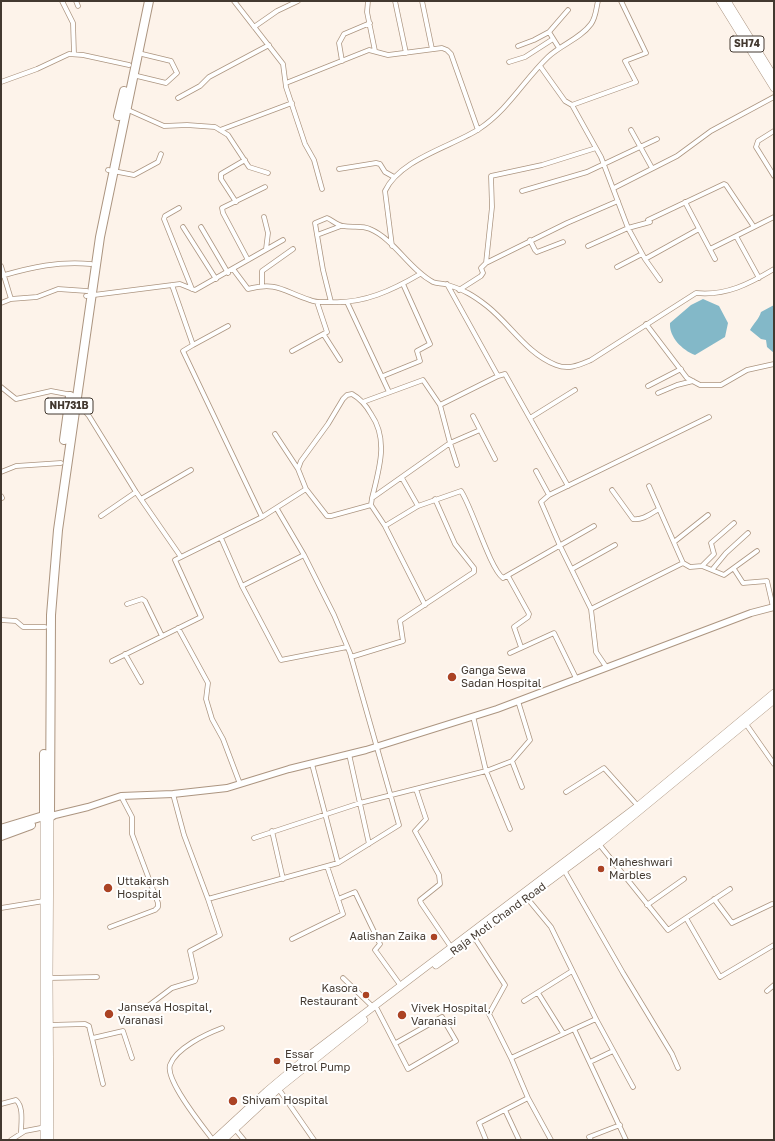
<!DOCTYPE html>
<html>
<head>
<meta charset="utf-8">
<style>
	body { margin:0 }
	#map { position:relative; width:775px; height:1141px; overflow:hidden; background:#fdf3ea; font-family:"Golos Text",sans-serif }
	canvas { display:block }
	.frame { position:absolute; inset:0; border:2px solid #433930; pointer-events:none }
</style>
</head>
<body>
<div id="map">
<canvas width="775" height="1141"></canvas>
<div class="frame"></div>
</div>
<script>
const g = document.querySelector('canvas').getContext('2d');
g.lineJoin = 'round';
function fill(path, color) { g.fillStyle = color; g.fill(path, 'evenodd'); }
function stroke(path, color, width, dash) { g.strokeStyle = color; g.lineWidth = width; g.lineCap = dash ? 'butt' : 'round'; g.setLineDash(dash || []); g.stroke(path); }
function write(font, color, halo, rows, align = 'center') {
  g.font = font + ' "Golos Text",sans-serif'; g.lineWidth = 4; g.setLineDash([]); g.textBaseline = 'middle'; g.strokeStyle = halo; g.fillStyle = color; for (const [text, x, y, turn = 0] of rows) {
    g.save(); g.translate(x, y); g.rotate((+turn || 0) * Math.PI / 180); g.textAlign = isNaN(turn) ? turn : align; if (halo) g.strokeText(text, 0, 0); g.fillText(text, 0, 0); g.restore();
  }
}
const water = new Path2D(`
	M703 299 719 306 728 323 725 337 695 355C682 350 669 337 670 323L691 305Z
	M774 305V353L767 347 766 340 761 339 750 330C754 323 759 319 761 312Z`);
const street = new Path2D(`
	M62 1 73 23 74 54
	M76 1 78 6
	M234 1 283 64 286 87 305 144 314 160 322 189
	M368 1 367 12 375 51
	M395 1 406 53
	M422 1 432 49
	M621 1 646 53 625 61 636 82 572 105 601 157 628 228 645 259 660 280
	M254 27 277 11 298 1
	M518 46 534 40 549 32
	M559 48 549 32 568 10
	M342 61 339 43 344 34 370 23
	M509 62 525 57 553 39
	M540 66 565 101 572 105
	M133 75 166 83 177 73 171 61 138 53
	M1 82 37 69 69 54 83 55 129 65
	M286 83 369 50 388 55 442 48 447 50 451 54 478 130
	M178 98 200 86 209 77 269 45
	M126 109 164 126 187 125 215 127 228 135 249 167 268 173
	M220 130 292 103
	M631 130 652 168
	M774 131 758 141 756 147 774 176
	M339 169 376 163 380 164 385 172 394 177
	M108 170 134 175 158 162 161 154
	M614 188 677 156 711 131 774 97
	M522 191 587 172 657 139
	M236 202 221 179V174L245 160
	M685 202 715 259
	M179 208 165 216 164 219 192 289
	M264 217 268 233 266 249
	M648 220 724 184 726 185 754 227 774 217
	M183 227 216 279
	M201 227 228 273
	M317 235 341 226
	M736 236 759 278
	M530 240 535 250 537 252 563 242
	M392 246 385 191C400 159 451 147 479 129 508 110 524 80 548 57 562 44 580 39 591 24 596 17 596 9 598 1
	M588 246 628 228 650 222
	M710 249 754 227
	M645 259 699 229
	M248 260 223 213 222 208 265 187
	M486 263 492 207 491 176 542 165 596 148
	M1 266 11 299
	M617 267 642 254
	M233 269 248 289C278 281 284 292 310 300 316 303 324 302 331 302 363 304 393 290 420 274
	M1 276C32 267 59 261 91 264
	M172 285 193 345 183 351 262 517
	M262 285V271L293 249
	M459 290 481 276 483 273 481 268 486 263 567 223 618 201
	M86 296 180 284 195 290 283 240
	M331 302 323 270 315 223 327 218C332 220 337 225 343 226 352 228 361 225 370 229 394 239 409 269 433 282 437 284 443 283 448 285 464 290 473 295 487 306 511 325 526 353 556 365 569 370 579 365 591 360L696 293C726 296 749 284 774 269
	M347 302 389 392
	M1 303 11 299 37 297 58 289 87 291
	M646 324 687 378 700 385H721L747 370 774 364
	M324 335 340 360
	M193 345 228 326
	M292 351 327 332 317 302
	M383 376 420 361 417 351 430 344 403 284
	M498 376 505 374 568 486
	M648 386 681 369
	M1 387 16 399 51 391 72 395
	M658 393 677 385 693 381
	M77 402 89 416 136 492 181 557
	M363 402 423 380 440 405
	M473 416 495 459
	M530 418 575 390
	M275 434 298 469
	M457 465 450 443 480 430
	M536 471 549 495
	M1 472 16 466 61 463
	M402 478 418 506
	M649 486 683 563
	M306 489 298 469 301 461 328 424 343 399 347 395 352 394C361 399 366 405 371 414 389 440 379 469 372 498
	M612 490 633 519C642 521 652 513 659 509
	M1 496 2 498
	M141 499 191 470
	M371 505 385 526 425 605
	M101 516 136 492
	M385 526 418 506 461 491C472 507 490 569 503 578L594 526
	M221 538 242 586 281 660 347 647
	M674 542 708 515
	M702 566 714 554 711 543 734 523
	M572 569 615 545
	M734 569 743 583 767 581 773 607
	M712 570 726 553 748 533
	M508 576 529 614 528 617 514 627 521 647
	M242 586 304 555
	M127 604 142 599 145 601 162 636
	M591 609 683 563 690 567 702 566 724 575 757 551
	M1 620 16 621 23 627H45
	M178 628 208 683 206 699 212 719 223 739 240 784
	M510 653 554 633 577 680
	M125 654 141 682
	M351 657 403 641 400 621 474 572V568L455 544 435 499
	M112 661 201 617 175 560 262 517 306 489 327 516H331L371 505 372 498 450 443 440 405 498 376 447 284
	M607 668 596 652 591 609 560 546 541 502 549 495 709 417
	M473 716 486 771 510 829
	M746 724 774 764
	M349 754 369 844
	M512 761 522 787
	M312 764 338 863
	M416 789 426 819 415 831 439 875 440 884 420 900 421 903 451 947
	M566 792 604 768 638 806
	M272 831 283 879
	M254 838 360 803 486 771 512 761 530 740 518 701
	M599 844 668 930 686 918 720 977 774 945
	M564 870 623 973 672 1054 678 1068
	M527 898 551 927 596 1019 574 1029 626 1140
	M208 899 338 863 399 825 350 653 334 615 304 555 277 509
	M338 899 355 892 380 944 375 950 401 986
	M714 899 732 923 772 904
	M647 905 684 879
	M1 908 44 901
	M686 918 730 889
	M110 927 155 910 158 907V903L132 834V817L121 796
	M474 937 505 985 489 1014 511 1058
	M292 939 343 914 327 866
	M49 978 97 977
	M343 978 373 1007
	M767 991 774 985
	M538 993 563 1033
	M524 1001 572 971
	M148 1006 172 988 195 981 196 978 190 951 220 935 208 899 184 835 173 794
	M377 1009 408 1069 456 1041 442 1017 396 1043
	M596 1019 633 1087
	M49 1025 85 1024 89 1026 103 1084
	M93 1038 123 1031 132 1058
	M590 1062 613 1051
	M278 1088 314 1140
	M1 1104 16 1100C24 1107 21 1123 21 1133
	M505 1110 519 1140
	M235 1129 244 1140
	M11 1140 25 1131 46 1127
	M213 1140C203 1127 165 1080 170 1065 176 1048 206 1034 222 1028
	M486 1140 479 1123 528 1098
	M551 1140 528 1098 511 1058 574 1029
	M591 1140 589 1137 620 1125`);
const secondary = new Path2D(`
	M50 818 55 815 88 807 121 796 173 794 227 788 289 769 366 750 497 709 751 613 774 607`);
const primary = new Path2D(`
	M720 1 774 88
	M727 1 774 77
	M44 816V1140
	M436 965 599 844 774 700
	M50 1140 49 978 50 814
	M214 1140 267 1091 311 1054 638 806 774 693
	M223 1140 278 1089 364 1020`);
const highway = new Path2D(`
	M118 116 124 91
	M64 440 70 396
	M44 816V754
	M1 829 50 814 51 615 58 530 100 237 149 1
	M1 836 31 825`);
const markers = [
	[452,677,5,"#ab4324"],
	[601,869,4,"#ab4324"],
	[108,888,5,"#ab4324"],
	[434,937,4,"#ab4324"],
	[366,995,4,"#ab4324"],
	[109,1014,5,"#ab4324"],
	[402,1015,5,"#ab4324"],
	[277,1061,4,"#ab4324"],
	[233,1101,5,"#ab4324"]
];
const shields = [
	[747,44,34],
	[69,406,48]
];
const shieldNames = [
	["SH74",747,44],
	["NH731B",69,406]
];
const poiNames = [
	["Ganga Sewa",461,671],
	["Sadan Hospital",461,684],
	["Maheshwari",609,863],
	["Marbles",609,876],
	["Uttakarsh",117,882],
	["Hospital",117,895],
	["Aalishan Zaika",426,937,"right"],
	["Kasora",358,989,"right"],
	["Restaurant",358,1002,"right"],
	["Janseva Hospital,",118,1008],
	["Varanasi",118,1021],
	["Vivek Hospital,",411,1009],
	["Varanasi",411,1022],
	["Essar",285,1055],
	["Petrol Pump",285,1068],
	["Shivam Hospital",242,1101]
];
const streetNames = [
	["Raja Moti Chand Road",498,919,-36]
];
fill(water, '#83b8c8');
stroke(street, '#ac9580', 5.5);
stroke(secondary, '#ac9580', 8);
stroke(primary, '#ac9580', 8);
stroke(highway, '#ac9580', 10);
stroke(street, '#fff', 4);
stroke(secondary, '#fff', 6);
stroke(primary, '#fff', 7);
stroke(highway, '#fff', 8);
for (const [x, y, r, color] of markers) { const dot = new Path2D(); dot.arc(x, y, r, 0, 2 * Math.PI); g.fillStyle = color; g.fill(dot); stroke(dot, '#fff', 1.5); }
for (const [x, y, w] of shields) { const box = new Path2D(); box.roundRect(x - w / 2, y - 8, w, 16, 3); g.fillStyle = '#fff'; g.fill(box); stroke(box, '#433930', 1); }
write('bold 10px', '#433930', null, shieldNames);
write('11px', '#433930', '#fff', poiNames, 'left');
write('11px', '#433930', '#fff', streetNames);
</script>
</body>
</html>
